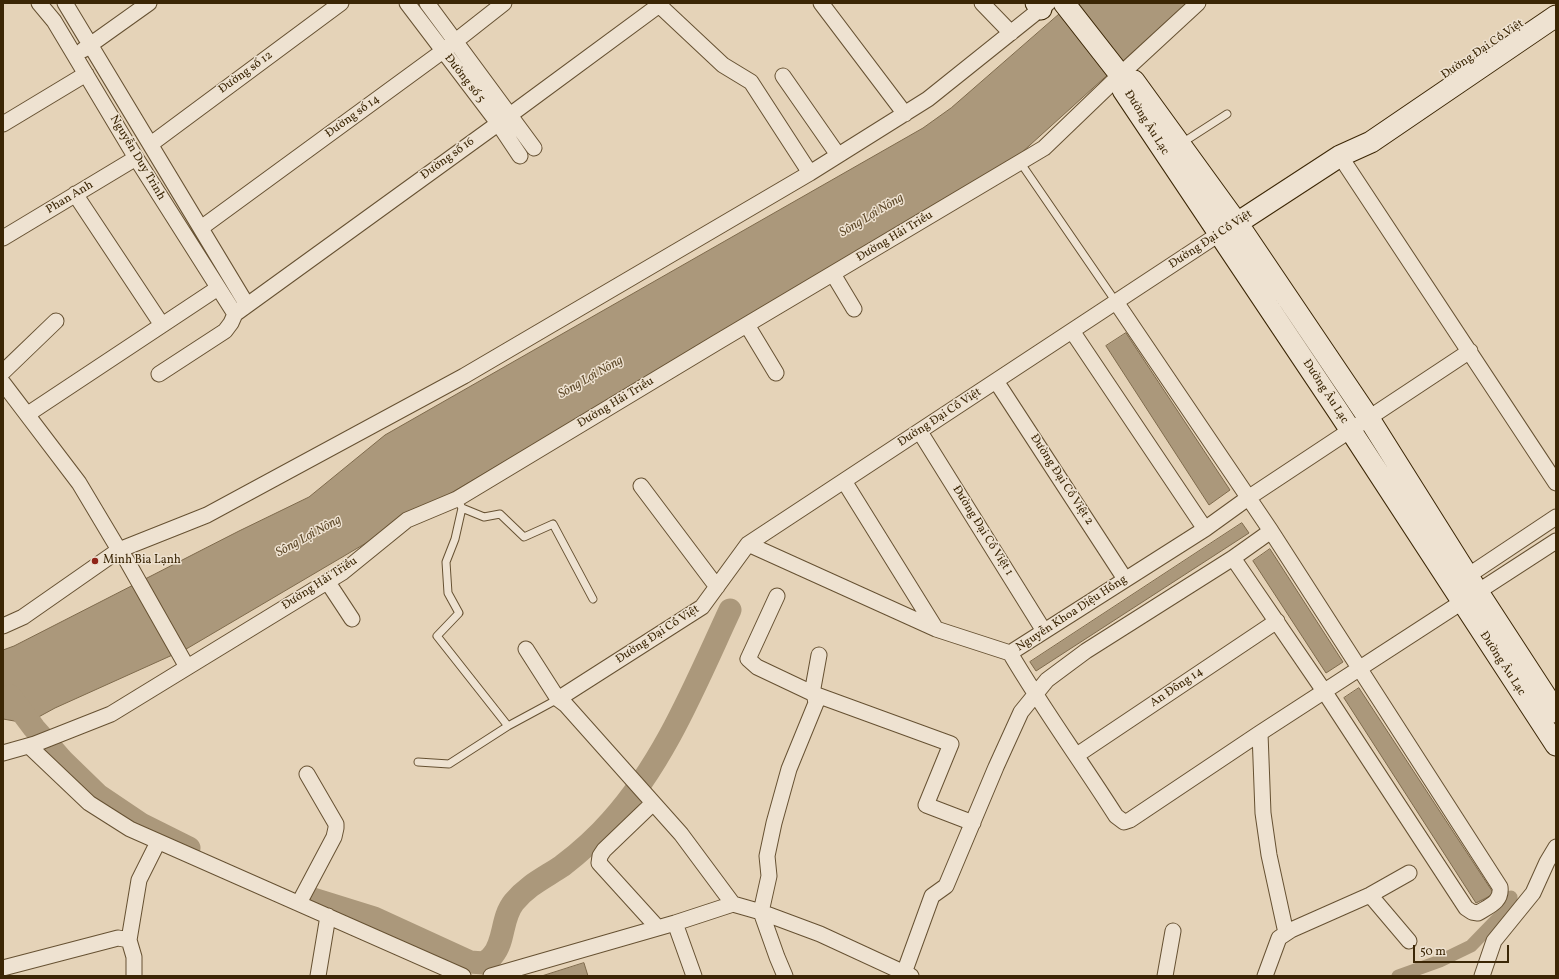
<!DOCTYPE html>
<html>
<head>
<meta charset="utf-8">
<style>
	body { margin:0 }
	#map { position:relative; width:1559px; height:979px; overflow:hidden; background:#e5d3b8; font-family:Vollkorn,serif }
	canvas { display:block }
	.frame { position:absolute; inset:0; border:4px solid #3b2605; pointer-events:none }
	.scale { position:absolute; left:1413px; top:945px; width:96px; height:18px; box-sizing:border-box; border:2px solid #3b2605; border-top:0; padding-left:5px; font-size:12px; line-height:14px; white-space:nowrap; color:#3b2605; -webkit-text-stroke:3px #eee2d1; paint-order:stroke }
</style>
</head>
<body>
<div id="map">
<canvas width="1559" height="979"></canvas>
<div class="frame"></div>
<div class="scale">50 m</div>
</div>
<script>
const g = document.querySelector('canvas').getContext('2d');
g.lineJoin = 'round';
function fill(path, color) { g.fillStyle = color; g.fill(path, 'evenodd'); }
function stroke(path, color, width, dash) { g.strokeStyle = color; g.lineWidth = width; g.lineCap = dash ? 'butt' : 'round'; g.setLineDash(dash || []); g.stroke(path); }
function write(font, color, halo, rows, align = 'center') {
  g.font = font + ' Vollkorn,serif'; g.lineWidth = 3; g.setLineDash([]); g.textBaseline = 'middle'; g.strokeStyle = halo; g.fillStyle = color; for (const [text, x, y, turn = 0] of rows) {
    g.save(); g.translate(x, y); g.rotate((+turn || 0) * Math.PI / 180); g.textAlign = isNaN(turn) ? turn : align; if (halo) g.strokeText(text, 0, 0); g.fillText(text, 0, 0); g.restore();
  }
}
const water = new Path2D(`
	M1072 3H1187L1009 164 188 648 55 708 33 720 20 722 3 719V650L14 646 239 531 309 497 385 435 923 128 951 108Z
	M1126 333 1230 490 1209 505 1106 346Z
	M1242 523 1249 533 1036 671 1030 662Z
	M1270 549 1343 662 1326 673 1253 561Z
	M1359 688 1494 894 1476 903 1344 698Z
	M584 963 588 976H542Z`);
const canal = new Path2D(`
	M1398 976 1440 961 1471 946 1502 914 1511 902V897`);
const river = new Path2D(`
	M10 696 34 728 63 761 98 795 141 824 189 848
	M313 899 374 918 470 962 484 963C487 961 491 958 493 955 505 941 501 918 514 902 528 885 544 878 562 866 579 853 597 837 611 821 665 761 696 683 730 610`);
const lane = new Path2D(`
	M1182 143 1227 114
	M1020 162 1116 302
	M457 499 462 508 455 539 446 562 448 593 459 613 437 636 508 726 558 699
	M462 508 484 517 500 514 524 537 553 524 593 599
	M418 762 449 764 508 726`);
const street = new Path2D(`
	M39 3 54 21 136 158 235 314
	M65 3 247 305
	M407 3 498 123 520 156
	M427 3 534 148
	M821 3 905 114
	M982 3 1011 33
	M659 5 723 65 751 82 810 173
	M83 50 149 3
	M783 76 838 155
	M3 124 86 74
	M151 144 341 3
	M1340 156 1556 483
	M75 194 162 325
	M201 228 443 51 504 3
	M3 238 136 158
	M833 274 854 309
	M1116 302 1271 531 1500 887C1502 902 1489 906 1478 913L1472 912 1466 908 1324 691 1233 558
	M235 314 510 115 662 3
	M747 325 776 373
	M1072 331 1205 529
	M3 372 56 321
	M159 374 225 331 231 323 235 314
	M996 381 1125 579
	M3 383 79 483 119 550 127 561 187 667
	M28 414 218 288
	M920 432 1044 631
	M844 481 936 629
	M641 486 717 587
	M748 544 936 629 1010 653 1205 529 1248 498 1470 351
	M327 581 352 619
	M1460 581 1556 517
	M777 596 748 659 757 667 814 694 951 744 926 805 973 823
	M3 626 23 617 119 550 207 515 464 376 810 173 928 99 1048 3
	M526 649 558 699 566 705 681 834 733 904 761 912 777 957 785 976
	M1010 653C1043 709 1081 761 1116 816L1124 822 1130 820 1260 733 1556 541
	M819 655 813 688 816 703 789 769 774 823 767 856 769 876 761 912 820 934 911 976
	M558 699 702 607 748 544 1219 234
	M1260 733 1263 813 1269 855 1286 933
	M29 746 89 803 130 829 463 976
	M3 753 35 744 111 714 343 572 407 520 457 499 716 343 1044 148 1121 74 1198 3
	M1077 755 1277 621
	M653 803 604 850 600 856 599 863 658 928
	M1370 895 1409 941
	M299 903 334 837 336 828V824L307 774
	M675 923 694 976
	M3 968 118 938 129 940
	M904 973 932 896 946 886 996 767 1021 712 1047 680 1086 651 1233 558 1271 531
	M134 976V957L129 940 139 880 158 842
	M318 976 328 916
	M491 976 675 923 733 904
	M1165 976 1173 931
	M1265 976 1279 938 1291 930 1370 895 1409 873
	M1482 976 1494 941 1533 893 1547 862 1556 847`);
const secondary = new Path2D(`
	M1036 3 1041 9
	M1064 3 1125 81
	M1125 81 1123 90 1340 414 1556 745
	M1125 81H1134L1237 223 1368 417 1478 592 1556 712
	M1225 231 1340 156 1371 142 1556 16`);
const markers = [
	[95,561,4,"#8f2418"]
];
const streetNames = [
	["Đường Đại Cồ Việt",1483,50,-34],
	["Đường số 12",246,73,-36],
	["Đường số 5",464,79,52],
	["Đường số 14",353,117,-36],
	["Đường Âu Lạc",1146,123,58],
	["Nguyễn Duy Trinh",137,158,59],
	["Đường số 16",448,159,-36],
	["Phan Anh",70,198,-31],
	["Đường Hải Triều",895,237,-31],
	["Đường Đại Cồ Việt",1211,240,-33],
	["Đường Âu Lạc",1325,392,57],
	["Đường Hải Triều",616,403,-31],
	["Đường Đại Cồ Việt",940,418,-33],
	["Đường Đại Cồ Việt 2",1061,480,57],
	["Đường Đại Cồ Việt 1",982,531,58],
	["Đường Hải Triều",320,584,-33],
	["Nguyễn Khoa Diệu Hồng",1072,614,-33],
	["Đường Đại Cồ Việt",658,635,-33],
	["Đường Âu Lạc",1502,664,57],
	["An Đông 14",1177,688,-34]
];
const poiNames = [
	["Minh Bia Lạnh",103,561]
];
const waterNames = [
	["Sông Lợi Nông",872,216,-31],
	["Sông Lợi Nông",591,378,-30],
	["Sông Lợi Nông",309,537,-29]
];
fill(water, '#ab987b');
stroke(water, '#7e6a4c', 1);
stroke(canal, '#ab987b', 13);
stroke(river, '#ab987b', 23);
stroke(lane, '#665132', 9);
stroke(street, '#665132', 17);
stroke(secondary, '#3b2605', 23);
stroke(lane, '#eee2d1', 7);
stroke(street, '#eee2d1', 15);
stroke(secondary, '#eee2d1', 21);
for (const [x, y, r, color] of markers) { const dot = new Path2D(); dot.arc(x, y, r, 0, 2 * Math.PI); g.fillStyle = color; g.fill(dot); stroke(dot, '#eee2d1', 1.5); }
write('12px', '#3b2605', '#eee2d1', streetNames);
write('12px', '#3b2605', '#eee2d1', poiNames, 'left');
write('italic 13px', '#5d4828', '#eee2d1', waterNames);
</script>
</body>
</html>
